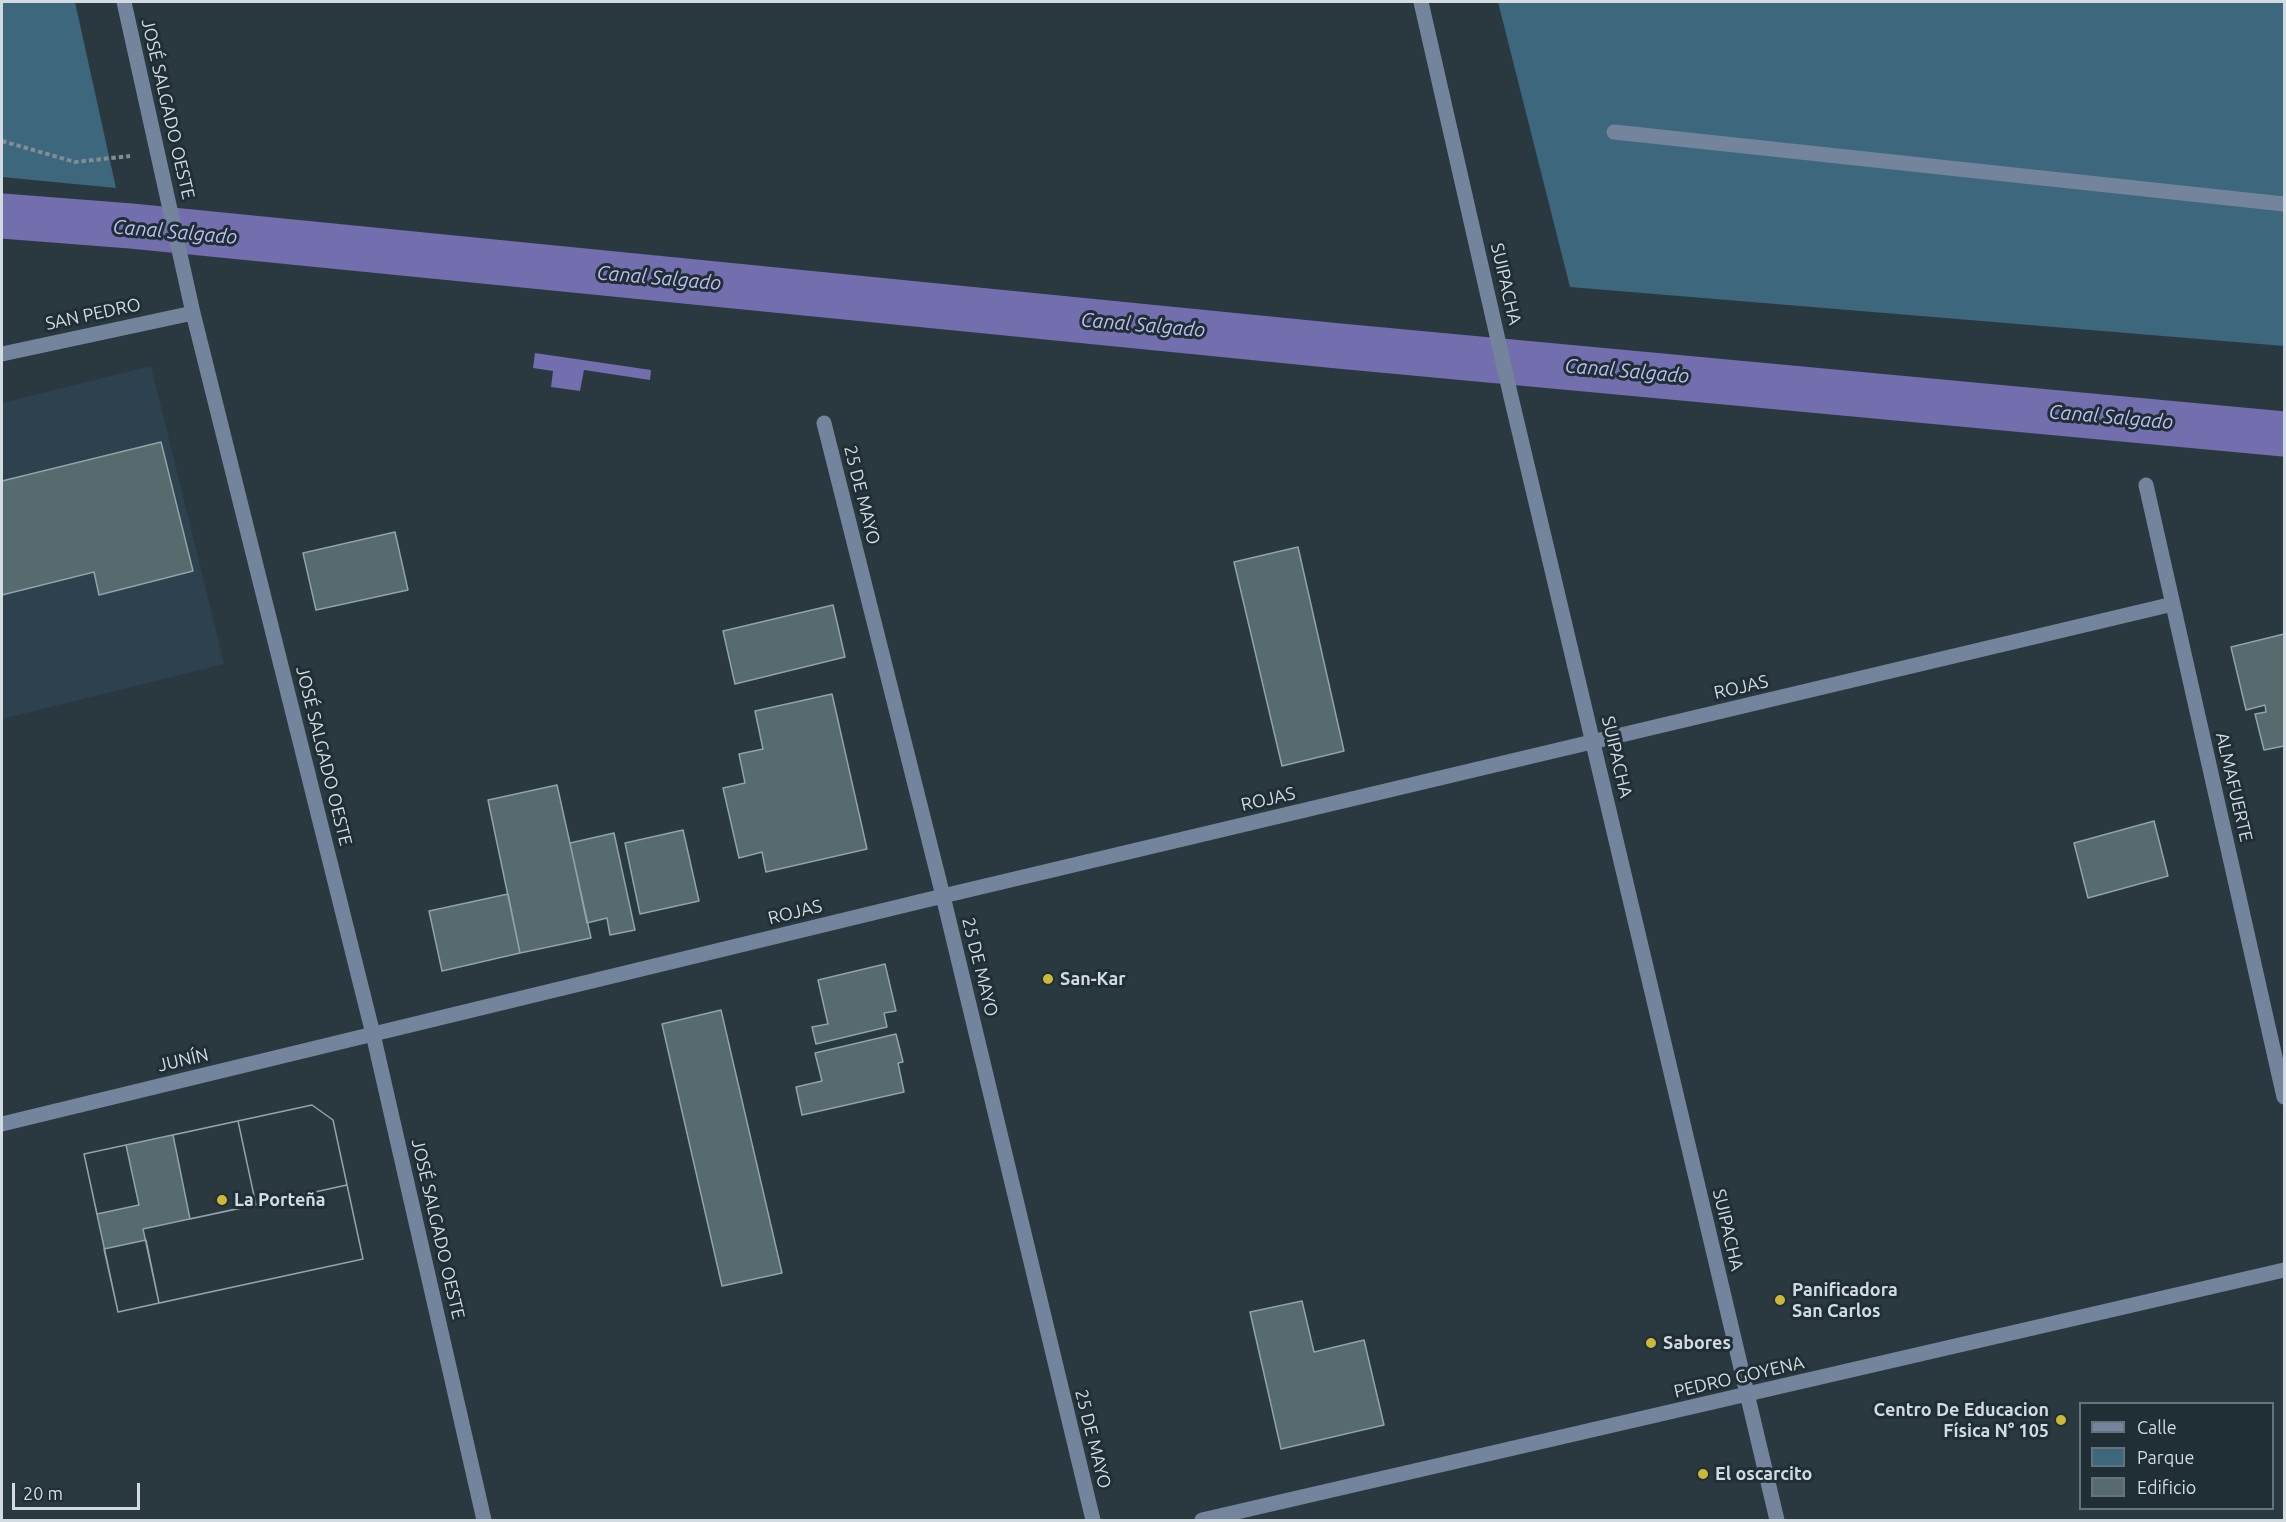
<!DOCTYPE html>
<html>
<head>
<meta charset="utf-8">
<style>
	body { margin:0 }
	#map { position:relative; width:2286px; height:1522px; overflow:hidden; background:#2a3840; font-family:Ubuntu,sans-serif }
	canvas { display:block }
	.frame { position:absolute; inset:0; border:3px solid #d2dbe0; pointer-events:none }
	.legend { position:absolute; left:2079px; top:1402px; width:195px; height:108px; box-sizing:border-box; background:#202e36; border:2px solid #67737a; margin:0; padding:8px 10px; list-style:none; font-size:18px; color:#d2dbe0 }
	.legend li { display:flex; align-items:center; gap:12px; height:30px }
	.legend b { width:30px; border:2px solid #67737a }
	.scale { position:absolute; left:12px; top:1483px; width:128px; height:27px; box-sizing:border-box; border:3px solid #d2dbe0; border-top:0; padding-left:8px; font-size:18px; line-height:21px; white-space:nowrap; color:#d2dbe0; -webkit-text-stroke:4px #202e36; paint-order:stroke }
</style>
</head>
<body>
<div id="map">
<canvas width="2286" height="1522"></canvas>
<div class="frame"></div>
<ul class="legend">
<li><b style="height:8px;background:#74849d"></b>Calle</li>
<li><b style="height:16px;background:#3c677d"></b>Parque</li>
<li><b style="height:16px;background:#576a6d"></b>Edificio</li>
</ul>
<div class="scale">20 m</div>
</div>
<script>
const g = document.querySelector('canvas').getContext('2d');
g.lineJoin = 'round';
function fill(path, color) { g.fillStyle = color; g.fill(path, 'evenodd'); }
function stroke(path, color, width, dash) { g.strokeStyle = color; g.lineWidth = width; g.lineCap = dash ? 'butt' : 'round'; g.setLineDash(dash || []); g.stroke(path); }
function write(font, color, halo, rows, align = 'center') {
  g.font = font + ' Ubuntu,sans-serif'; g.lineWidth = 6; g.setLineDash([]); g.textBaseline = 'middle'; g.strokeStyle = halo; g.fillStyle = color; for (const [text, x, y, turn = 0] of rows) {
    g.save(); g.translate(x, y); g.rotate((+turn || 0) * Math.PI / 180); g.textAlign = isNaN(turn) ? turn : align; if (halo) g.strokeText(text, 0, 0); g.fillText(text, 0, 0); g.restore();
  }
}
const built = new Path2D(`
	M151 366 224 664 2 719V403Z`);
const green = new Path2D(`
	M2 2H75L116 188 2 177Z
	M1498 2H2284V346L1570 287Z`);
const water = new Path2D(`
	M535 353 651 370 650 380 584 370 580 391 551 387 553 371 533 368Z`);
const canal = new Path2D(`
	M2 216 131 226 1339 346 2284 434`);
const building = new Path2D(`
	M161 442 193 571 99 595 94 572 2 595V481Z
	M395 532 408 590 316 610 303 553Z
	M1298 547 1344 751 1282 766 1234 562Z
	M833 605 845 657 735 684 723 631Z
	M2284 634V746L2264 750 2255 714 2266 712 2265 705 2246 710 2231 647Z
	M832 694 867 849 766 872 762 852 739 858 723 788 745 783 739 754 763 749 755 711Z
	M557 785 591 938 520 953 488 800Z
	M2154 821 2168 876 2088 898 2074 843Z
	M683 830 699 901 640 914 625 843Z
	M614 833 635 930 610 935 607 918 587 923 570 843Z
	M508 894 520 953 442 971 429 911Z
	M885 964 896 1011 884 1013 887 1027 816 1044 812 1027 828 1024 818 980Z
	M721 1010 782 1273 722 1286 662 1024Z
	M896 1034 903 1062 898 1063 904 1092 802 1115 796 1087 822 1081 815 1053Z
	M312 1105 333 1120 363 1259 118 1312 84 1154Z
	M312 1105 333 1120 347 1185 256 1205 238 1121Z
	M238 1121 256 1205 190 1219 173 1135Z
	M126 1145 139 1205 97 1214 84 1154Z
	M347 1185 363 1259 159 1303 143 1229Z
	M146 1240 159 1303 118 1312 104 1249Z
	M1302 1301 1314 1352 1364 1340 1384 1425 1281 1449 1250 1312Z`);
const path = new Path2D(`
	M2 141 75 162 130 156`);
const minor = new Path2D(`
	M124 2 193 313 373 1034 484 1520
	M1421 2 1511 397 1777 1520
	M1614 132 2284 204
	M2 354 193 313
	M824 423 943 896 1093 1520
	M2146 485 2284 1097
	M2 1124 943 896 2173 604
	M1202 1520 2284 1270`);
const markers = [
	[1048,979,6,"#cdb938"],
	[222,1200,6,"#cdb938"],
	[1780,1300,6,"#cdb938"],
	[1651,1343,6,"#cdb938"],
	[2061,1420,6,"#cdb938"],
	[1703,1474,6,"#cdb938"]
];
const streetNames = [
	["JOSÉ SALGADO OESTE",168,109,77],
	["SUIPACHA",1506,284,77],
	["SAN PEDRO",93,314,-12],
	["25 DE MAYO",862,495,76],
	["ROJAS",1741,687,-13],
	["JOSÉ SALGADO OESTE",324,756,76],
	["SUIPACHA",1617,757,77],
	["ALMAFUERTE",2234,787,77],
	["ROJAS",1268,799,-13],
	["ROJAS",795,912,-14],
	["25 DE MAYO",980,967,76],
	["JUNÍN",183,1060,-13],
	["JOSÉ SALGADO OESTE",438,1229,77],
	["SUIPACHA",1728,1230,77],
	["PEDRO GOYENA",1739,1377,-13],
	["25 DE MAYO",1093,1439,76]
];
const poiNames = [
	["San-Kar",1060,979],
	["La Porteña",234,1200],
	["Panificadora",1792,1290],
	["San Carlos",1792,1311],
	["Sabores",1663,1343],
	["Centro De Educacion",2049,1410,"right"],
	["Física N° 105",2049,1431,"right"],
	["El oscarcito",1715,1474]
];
const waterNames = [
	["Canal Salgado",175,232,5],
	["Canal Salgado",659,278,5],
	["Canal Salgado",1143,325,5],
	["Canal Salgado",1627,371,5],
	["Canal Salgado",2111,417,5]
];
fill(built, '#2d424e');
fill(green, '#3c677d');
fill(water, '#736ead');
stroke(canal, '#736ead', 45);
fill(building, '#576a6d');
stroke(building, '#90a4a7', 1.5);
stroke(path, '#818d93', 4, [4.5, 3]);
stroke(minor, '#74849d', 15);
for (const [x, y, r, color] of markers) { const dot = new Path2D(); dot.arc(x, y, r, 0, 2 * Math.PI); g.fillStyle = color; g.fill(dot); stroke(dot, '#202e36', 2); }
write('18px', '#d2dbe0', '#202e36', streetNames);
write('bold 18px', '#d2dbe0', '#202e36', poiNames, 'left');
write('italic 20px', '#bebdf2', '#202e36', waterNames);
</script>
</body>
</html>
